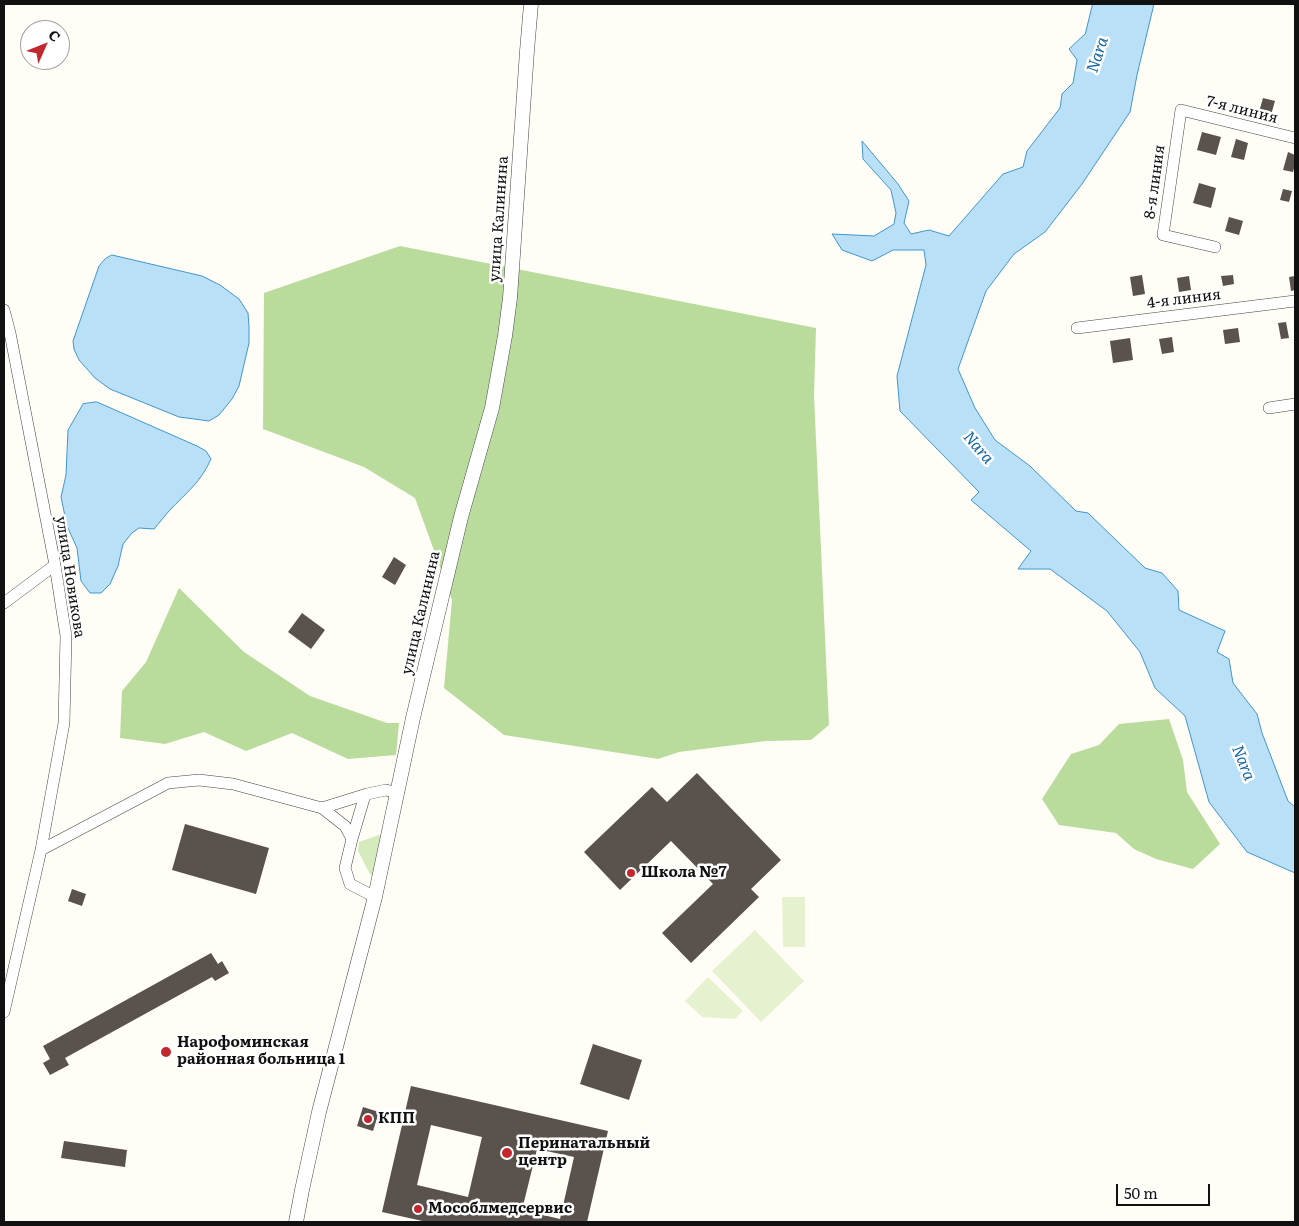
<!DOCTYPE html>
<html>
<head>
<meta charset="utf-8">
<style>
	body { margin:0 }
	#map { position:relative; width:1299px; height:1226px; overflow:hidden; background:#fffdf5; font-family:Literata,serif }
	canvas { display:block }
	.frame { position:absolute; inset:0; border:5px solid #111; pointer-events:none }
	.north { position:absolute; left:20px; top:20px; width:50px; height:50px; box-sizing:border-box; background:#fff; border:1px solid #a0a0a0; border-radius:50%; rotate:46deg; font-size:14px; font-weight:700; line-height:20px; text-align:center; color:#111 }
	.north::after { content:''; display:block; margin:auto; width:18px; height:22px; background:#c4262e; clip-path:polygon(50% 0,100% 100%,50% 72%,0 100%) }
	.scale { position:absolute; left:1116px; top:1184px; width:94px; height:22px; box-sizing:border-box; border:2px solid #111; border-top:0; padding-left:6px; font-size:15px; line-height:18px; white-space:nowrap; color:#111; -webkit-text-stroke:4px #fff; paint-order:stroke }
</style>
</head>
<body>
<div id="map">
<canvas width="1299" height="1226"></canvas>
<div class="frame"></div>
<div class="north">С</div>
<div class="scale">50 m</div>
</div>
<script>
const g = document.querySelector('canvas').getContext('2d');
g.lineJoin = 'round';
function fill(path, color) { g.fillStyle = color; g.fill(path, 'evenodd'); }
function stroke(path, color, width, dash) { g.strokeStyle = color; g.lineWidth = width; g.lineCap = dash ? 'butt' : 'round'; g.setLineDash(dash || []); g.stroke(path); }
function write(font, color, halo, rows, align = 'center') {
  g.font = font + ' Literata,serif'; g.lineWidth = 5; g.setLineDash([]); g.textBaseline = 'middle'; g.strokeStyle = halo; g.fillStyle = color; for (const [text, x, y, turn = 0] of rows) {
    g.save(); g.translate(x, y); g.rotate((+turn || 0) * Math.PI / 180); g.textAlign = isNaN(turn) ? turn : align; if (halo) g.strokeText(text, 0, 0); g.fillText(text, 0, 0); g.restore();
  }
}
const green = new Path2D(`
	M379 835H381L373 875 371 876 358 851 359 842Z`);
const forest = new Path2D(`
	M400 246 816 328 814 395 829 725 811 740 766 741 679 752 658 759 504 735 444 688 452 600 415 498 364 467 263 429 264 293Z
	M179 588 244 652 310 696 387 723H399L396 755 348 759 292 733 246 751 204 732 165 744 120 738 122 691 146 662Z
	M1169 719 1183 760 1187 792 1220 844 1193 869 1156 859 1134 849 1116 833 1059 825 1042 799 1071 754 1099 745 1119 724Z`);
const pitch = new Path2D(`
	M782 897H805V947H783Z
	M755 930 804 981 761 1022 712 971Z
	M708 977 743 1011 735 1019 702 1017 685 1001Z`);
const water = new Path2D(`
	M1093 4H1154L1137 75 1130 112 1082 184 1045 232 1014 254 986 291 958 369 975 408 995 440 1030 466 1076 511 1088 513 1145 568 1162 573 1178 591 1179 610 1225 631 1217 652 1229 659 1233 683 1257 714 1262 733 1288 801 1295 807V873L1247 852 1209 802 1185 716 1155 688 1140 652 1107 611 1050 569H1018L1031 551 971 500 979 492 900 411 897 376 926 265 924 250H893L872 261 842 250 832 234 874 236 894 224 896 213 891 190 863 159 862 141 898 184 909 201 904 223 911 234 929 230 949 236 1003 174 1023 167 1027 151 1060 108 1062 94 1073 83 1077 60 1069 49 1085 34Z
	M112 255 202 276 220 285 239 299 248 313 249 326V343L239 386 232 399 219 415 209 421 179 417 110 389 95 378 79 360 74 349 73 341 99 266 105 259Z
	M97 402 197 446 206 451 211 459C201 482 186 493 169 511 164 517 159 523 154 529L139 528 132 533 123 544 118 566 110 584 101 593H90L81 581 77 548 67 526 61 497 66 475 68 430 83 404Z`);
const building = new Path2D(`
	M1263 98 1275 101 1271 115 1259 112Z
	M1202 132 1221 137 1216 155 1197 150Z
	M1236 139 1248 143 1244 160 1231 157Z
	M1288 152 1295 155V165L1293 172 1283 170Z
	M1199 183 1216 188 1211 208 1193 203Z
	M1283 189 1292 191 1289 202 1280 200Z
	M1229 217 1243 221 1239 235 1225 231Z
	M1142 275 1145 294 1133 296 1130 277Z
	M1233 275 1234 284 1223 286 1221 276Z
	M1189 276 1191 290 1179 292 1177 278Z
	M1295 276V290L1291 291 1289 277Z
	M1286 322 1289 338 1281 339 1278 323Z
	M1238 328 1240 342 1225 344 1223 330Z
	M1172 337 1174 352 1162 354 1159 339Z
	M1130 338 1133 360 1113 363 1110 341Z
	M394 557 406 565 395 585 382 577Z
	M302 613 325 630 311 649 288 632Z
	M697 773 781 860 751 889 759 897 691 963 662 933 713 884 671 841 620 890 584 852 652 787 667 802Z
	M185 824 269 848 256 894 172 870Z
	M72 889 86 894 82 906 68 901Z
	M211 953 218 964 222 961 229 973 215 981 212 977 65 1058 69 1065 50 1075 43 1063 50 1059 43 1046Z
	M593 1044 642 1060 629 1100 580 1084Z
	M411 1086 608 1131 587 1222H427L382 1212ZM431 1125 482 1137 468 1197 417 1185ZM537 1149 574 1157 560 1219 522 1210Z
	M363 1107 379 1112 373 1131 357 1126Z
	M64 1141 127 1150 125 1167 61 1158Z`);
const minor = new Path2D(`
	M1215 247 1163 235 1181 110 1295 138
	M4 310 10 333 55 565 66 636 64 723 41 850
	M1077 328 1295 301
	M1269 408 1295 404
	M4 603 55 565
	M322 808 367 794 386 790 397 793
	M352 839 365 795
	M4 1012 41 850 168 783 199 780 233 784 322 808 345 826 352 839 345 868 350 884 375 897`);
const tertiary = new Path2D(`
	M296 1222 302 1190 319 1112 375 897 413 718 461 517 492 408 505 336 510 298 527 51 531 4`);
const markers = [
	[631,873,5,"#c4262e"],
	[166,1052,6,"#c4262e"],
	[368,1119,5,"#c4262e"],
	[507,1153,6,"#c4262e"],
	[418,1209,5,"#c4262e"]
];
const streetNames = [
	["7-я линия",1242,110,14],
	["8-я линия",1155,182,-82],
	["улица Калинина",499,219,-86],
	["4-я линия",1184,299,-7],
	["улица Новикова",70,577,81],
	["улица Калинина",421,613,-77]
];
const poiNames = [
	["Школа №7",641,873],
	["Нарофоминская",177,1043],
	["районная больница 1",177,1060],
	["КПП",378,1119],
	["Перинатальный",518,1144],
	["центр",518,1161],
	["Мособлмедсервис",428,1209]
];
const waterNames = [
	["Nara",1098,55,-72],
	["Nara",978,448,49],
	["Nara",1243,763,68]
];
fill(green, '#d5ebbd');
fill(forest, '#b9dc9c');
fill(pitch, '#e6f2cf');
fill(water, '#b9e0f7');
stroke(water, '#3f96cf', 1);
fill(building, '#5a524d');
stroke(minor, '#444', 12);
stroke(tertiary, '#444', 15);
stroke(minor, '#fff', 11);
stroke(tertiary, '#fff', 14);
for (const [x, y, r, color] of markers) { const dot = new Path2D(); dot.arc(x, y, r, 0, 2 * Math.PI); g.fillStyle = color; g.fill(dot); stroke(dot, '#fff', 2); }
write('15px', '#111', '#fff', streetNames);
write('bold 15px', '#111', '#fff', poiNames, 'left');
write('italic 16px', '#1768a6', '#fff', waterNames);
</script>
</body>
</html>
